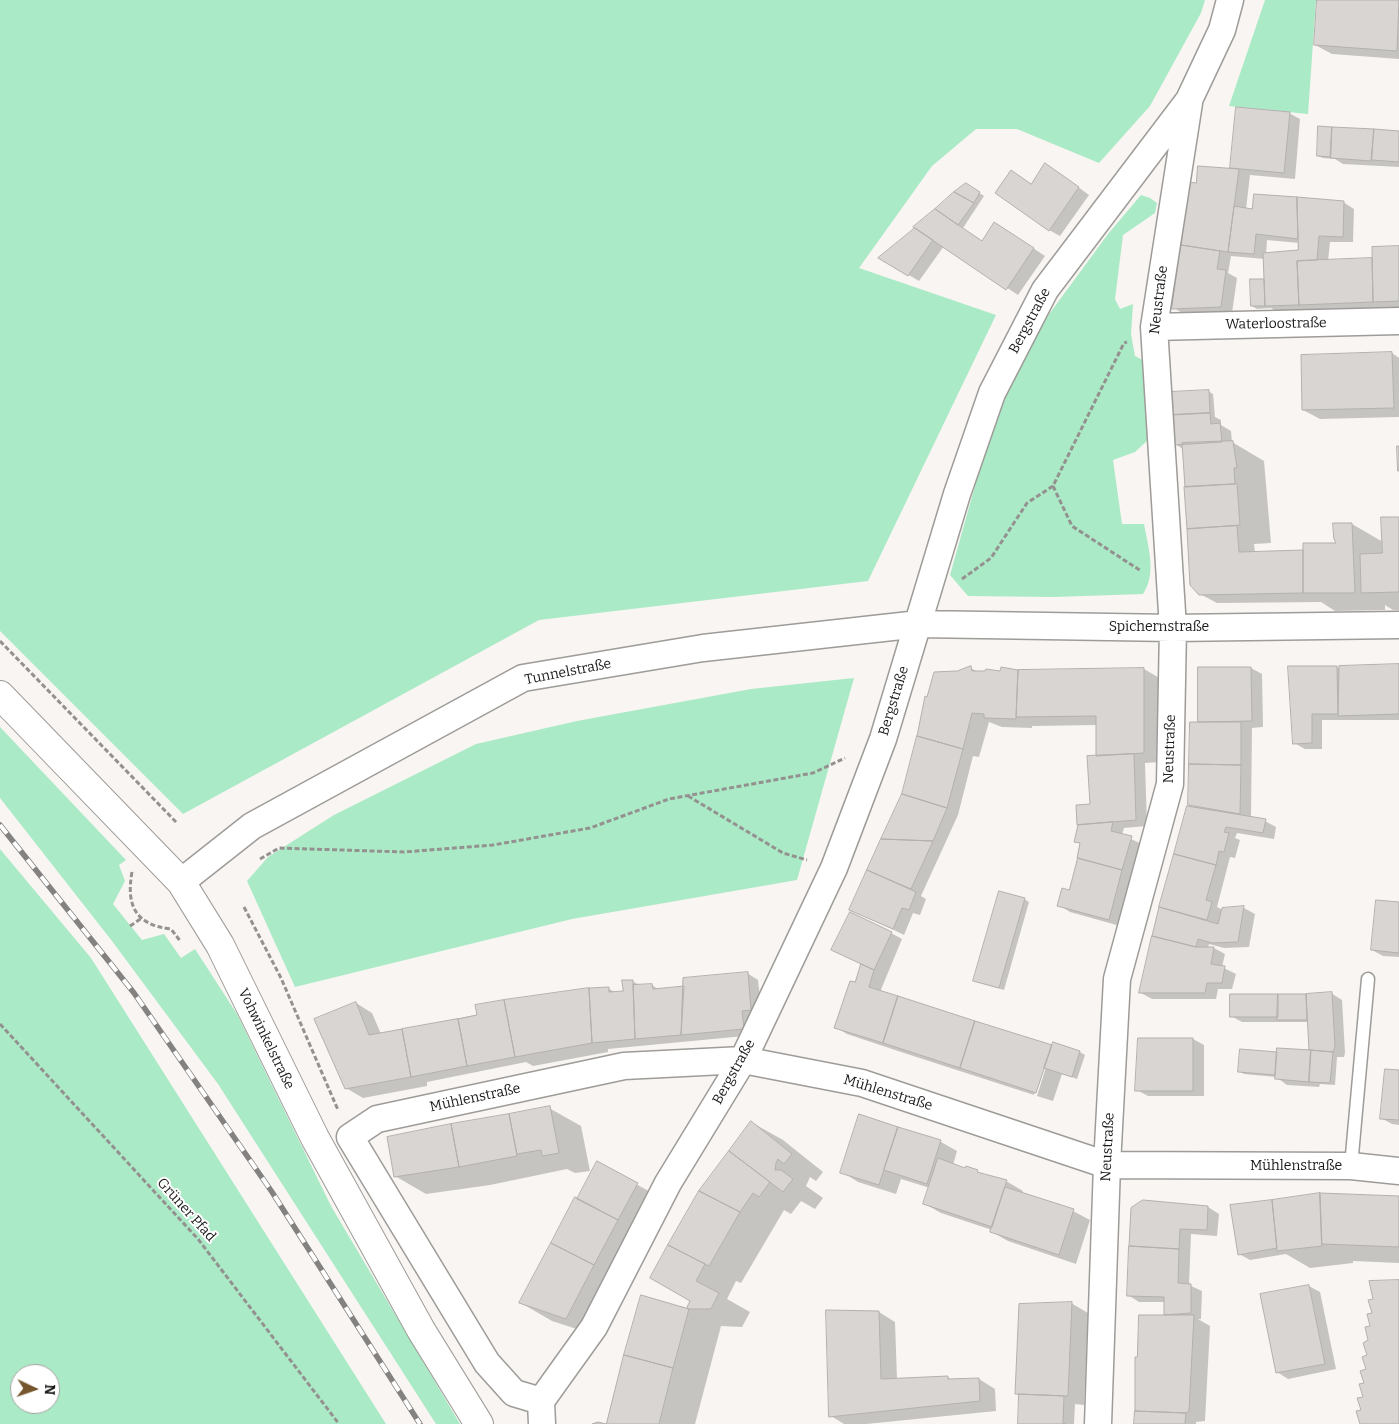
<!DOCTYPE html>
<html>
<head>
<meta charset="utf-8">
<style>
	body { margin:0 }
	#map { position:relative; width:1399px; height:1424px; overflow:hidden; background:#f8f5f2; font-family:Bitter,serif }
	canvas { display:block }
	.north { position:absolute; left:10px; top:1364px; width:50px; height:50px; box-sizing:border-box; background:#fff; border:1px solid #a4a3a3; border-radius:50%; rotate:93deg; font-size:14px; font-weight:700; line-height:20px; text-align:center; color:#1b1a19 }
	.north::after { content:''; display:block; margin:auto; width:18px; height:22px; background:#75552b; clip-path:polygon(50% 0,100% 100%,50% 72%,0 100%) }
</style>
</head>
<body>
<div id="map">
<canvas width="1399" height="1424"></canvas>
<div class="north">N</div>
</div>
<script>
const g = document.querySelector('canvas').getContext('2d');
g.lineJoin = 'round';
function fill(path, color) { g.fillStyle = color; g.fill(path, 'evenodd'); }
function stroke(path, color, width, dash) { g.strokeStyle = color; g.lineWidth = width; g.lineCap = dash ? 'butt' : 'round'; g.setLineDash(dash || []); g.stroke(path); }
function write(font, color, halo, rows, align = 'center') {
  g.font = font + ' Bitter,serif'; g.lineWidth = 4; g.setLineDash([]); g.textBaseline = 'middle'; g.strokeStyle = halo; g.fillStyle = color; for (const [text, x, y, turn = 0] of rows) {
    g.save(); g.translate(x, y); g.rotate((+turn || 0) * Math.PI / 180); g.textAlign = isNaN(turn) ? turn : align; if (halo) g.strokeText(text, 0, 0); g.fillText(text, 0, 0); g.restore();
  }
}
const green = new Path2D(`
	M0 0H1205L1201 13 1150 106 1099 163 1017 129H976L932 166 859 268 996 315 868 581 539 620 183 814 0 631Z
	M1265 0H1316L1308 114 1229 106Z
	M1141 195 1150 198 1157 203 1155 213 1123 235 1115 299 1120 309 1133 304 1131 334 1135 356 1146 362 1150 438 1135 452 1113 460 1122 524H1144C1148 547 1157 573 1143 594L1054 597 968 596 950 575 1002 390 1036 332 1108 234Z
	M854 678 797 880 572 919 295 987 247 881 268 857 334 815 476 744 577 721 751 689Z
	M0 727 126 860 119 865 125 881 113 904 142 940 164 934 181 958 195 949 237 1014 331 1206 460 1424H436L218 1084 112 941 0 798Z
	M0 849 91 958 386 1424H0ZM20 1374H50V1404H20Z`);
const shadow = new Path2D(`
	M1318 0H1399V59L1332 54 1315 45Z
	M1237 108 1289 113 1300 119 1295 179 1250 175 1246 209 1343 202 1354 209 1353 242H1330L1328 261 1373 259 1399 247V307L1277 312 1271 308 1257 309 1252 306 1265 280V259L1231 256 1228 273 1237 278 1232 313 1184 314 1174 308 1190 183 1197 184 1231 170ZM1267 240 1299 243V251L1266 254Z
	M1319 127 1399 133V167L1343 164 1335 159 1323 158 1318 156Z
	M1056 171 1089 195 1060 236 1049 230 1032 185Z
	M967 185 984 196 963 228 983 242 1006 230 1045 256 1018 295 944 246 919 281 880 258Z
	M1392 353 1399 358V417L1320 419 1303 410Z
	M1208 391 1213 394 1215 417 1221 420V425L1231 431 1232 442 1264 461 1271 543 1254 544 1255 553 1304 551 1339 544 1352 524 1383 542 1399 518V610H1393L1385 605V610L1335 611 1321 602 1217 603 1200 594 1191 585 1183 449 1175 444Z
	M1399 665V720H1322V749H1305L1294 743 1337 667 1340 669Z
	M970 668 979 672 1144 669 1161 679V762L1145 763 1147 826 1124 828 1122 835 1142 844 1120 926 1070 912 1059 905 1070 892 1081 844 1075 841 1080 825 1077 806 1091 805 1097 757V725L1032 726V728L1002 727 989 722 979 757 973 756 958 815 921 896 926 899 920 915 913 913 904 935 851 909 903 795 928 699 957 672Z
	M1251 668 1262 674 1263 727 1252 728 1251 818 1265 821 1276 827 1274 839 1237 833 1235 838 1240 840 1235 858 1230 857 1217 907 1223 910 1244 908 1255 914 1249 947 1224 948 1209 944 1208 948H1214L1225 954 1222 967 1236 974 1232 989H1218L1216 999H1152L1141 993 1153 936 1188 807 1197 809 1190 804 1199 724V669Z
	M1024 899 1029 902 1004 990 980 983 975 980Z
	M1399 903V957L1383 956 1372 950Z
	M891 933 902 939 880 992 1051 1046 1054 1044 1080 1052 1085 1055 1077 1079 1062 1074 1053 1101 1037 1096 1052 1048H1049L1034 1095 901 1052 847 1034 836 1027 862 964Z
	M747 973 758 980 762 1016 755 1035 608 1049V1052L533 1066 526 1062 427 1082V1086L363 1098 346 1088 356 1003 372 1013 381 1034 608 988 616 993H624L632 981 641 986 652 985 659 990 685 988Z
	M1331 993 1342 1000 1345 1053 1344 1057H1337L1335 1085 1320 1084 1319 1087 1287 1085 1276 1077 1244 1074 1239 1071 1278 1053 1314 1052 1309 1022H1242L1231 1016 1306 995Z
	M1139 1039H1193L1204 1045V1096H1148L1137 1090Z
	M1399 1071V1125L1392 1124 1381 1118Z
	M549 1108 581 1126 590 1171 575 1173 567 1169 490 1185 426 1194 395 1176 389 1138Z
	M860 1116 941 1142 957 1151 953 1165 1006 1181 1023 1191 1022 1195 1073 1211 1090 1220 1076 1264 1008 1241 992 1232V1230L941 1213 925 1204 930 1188 901 1179 896 1194 858 1182 842 1172Z
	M751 1122 783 1140 823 1172 816 1181 810 1177 806 1186 823 1198 815 1209 801 1201 791 1214 784 1210 741 1283 736 1281 727 1299 750 1312 742 1327 721 1326 695 1424H607L641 1297 687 1308 691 1301 651 1278 700 1191Z
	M597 1163 669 1202 598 1336 552 1321 521 1303Z
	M1320 1195 1399 1197V1263L1353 1261V1263L1310 1268 1286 1254 1250 1260 1239 1254 1232 1206Z
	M1143 1201 1208 1207 1219 1214 1217 1236 1191 1234 1189 1285 1202 1291 1201 1319H1198L1210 1326 1205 1421 1196 1422V1424H1135L1165 1316V1302H1139L1128 1295Z
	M1309 1286 1320 1292 1336 1369 1288 1379 1277 1372Z
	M1071 1303 1088 1313 1084 1405 1075 1404 1074 1424H1019L1020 1396 1016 1393Z
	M879 1312 895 1322 897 1379 947 1377 952 1380 979 1379 995 1389 996 1411 866 1424H844L831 1416Z`);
const building = new Path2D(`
	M1317 0H1399L1397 51 1314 45Z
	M1236 107 1290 112 1284 173 1230 168Z
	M1318 126 1332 127 1330 157 1317 156Z
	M1332 127 1374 129 1371 161 1331 158Z
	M1374 129 1399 131V162L1372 160Z
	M1045 163 1079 187 1049 231 995 193 1011 170 1031 184Z
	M1198 166 1239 169 1228 252 1181 245 1189 182 1196 183Z
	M966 183 980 192 974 203 954 192Z
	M954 192 974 203 958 225 935 209Z
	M1254 194 1297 197 1298 239 1256 234 1254 254 1228 252 1234 206 1252 209Z
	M1297 197 1344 201 1343 237 1319 236 1317 260 1297 261 1299 305 1265 306 1263 253 1298 250Z
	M935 209 982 241 994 222 1034 248 1006 290 913 227Z
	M915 228 933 240 908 276 878 258Z
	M1181 245 1220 251 1217 269 1226 270 1221 307 1172 309Z
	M1399 246V301L1373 302 1372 247Z
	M1372 258 1373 302 1299 305 1297 261Z
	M1250 279H1264L1265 306H1251Z
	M1392 352 1394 408 1302 410 1301 355Z
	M1209 390 1210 413 1171 415 1170 392Z
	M1210 413 1211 424 1220 423 1222 442 1174 445 1171 415Z
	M1233 441 1237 468H1234L1235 484 1185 487 1182 443Z
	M1397 446H1399V471H1398Z
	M1237 484 1240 525 1187 529 1184 487Z
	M1381 517H1399V592L1361 593 1360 554 1382 553Z
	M1333 523H1352L1355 593H1303V543H1336L1334 539Z
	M1237 526 1239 552 1303 550V593L1199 595 1190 585 1187 529Z
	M1399 664V714L1338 716 1339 666Z
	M971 666 972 671H985L986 669 1000 671 1001 667 1018 670 1016 719 984 718V714L972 713 963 749 917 736 925 696 927 697 934 672 957 671Z
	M1288 666H1337L1338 714H1312V743L1293 744Z
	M1198 667H1251L1252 721 1198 722Z
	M1144 668V753L1096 756V716L1016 717 1018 670Z
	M1190 722H1241V765L1189 764Z
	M917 736 963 749 947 808 902 794Z
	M1134 754 1136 820 1077 825 1076 805 1090 804 1087 756Z
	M1189 764 1241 765 1240 814 1188 805Z
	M902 794 947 808 933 841 881 839Z
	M1187 806 1266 819 1263 833 1226 827 1224 832 1229 833 1224 852 1219 851 1216 865 1174 854Z
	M1113 822 1111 831 1132 836 1122 870 1077 858 1080 843 1074 842 1078 825Z
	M881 839 933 841 911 889 867 870Z
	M1174 854 1216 865 1206 900 1212 902 1207 920 1159 907Z
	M1078 858 1122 870 1109 920 1057 906 1062 888 1069 890Z
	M867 870 916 892 909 910 902 908 893 929 849 910Z
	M999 891 1025 898 999 988 973 981Z
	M1376 900 1399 902V953L1371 950Z
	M1244 906 1238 942 1212 943 1198 939 1196 947 1152 936 1159 907 1218 924 1222 908Z
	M850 912 892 932 874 970 831 950Z
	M1152 936 1196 947H1214L1211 964 1225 966 1222 983H1207L1205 993H1139Z
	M861 964 874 970 869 987 898 996 883 1043 834 1028 850 981 855 982Z
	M748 972 751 1010 742 1011 744 1029 681 1035 683 978Z
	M622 980H633L635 1039 592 1043 589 988 609 987V992L623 991Z
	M652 984 653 989 684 986 681 1035 635 1039 633 985Z
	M589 988 592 1043 515 1057 504 1000Z
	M1332 992 1335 1047 1333 1052 1309 1050 1306 994Z
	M1230 994H1278V1017H1230Z
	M1278 994H1306L1307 1020H1277Z
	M898 996 975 1021 960 1068 883 1043Z
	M504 1000 515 1057 467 1066 458 1019 477 1015 475 1005Z
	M356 1002 369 1035 402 1029 411 1077 345 1089 314 1019Z
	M458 1019 467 1066 411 1077 402 1029Z
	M975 1021 1052 1045 1036 1093 960 1068Z
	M1138 1038H1193V1091H1135Z
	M1053 1042 1080 1051 1072 1077 1044 1068Z
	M1277 1048 1311 1050 1309 1082 1275 1079Z
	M1240 1049 1277 1052 1275 1075 1238 1072Z
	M1311 1050 1333 1052 1330 1083 1309 1082Z
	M1385 1069 1399 1070V1120L1380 1119Z
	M550 1106 559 1153 542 1156 541 1150 517 1154 509 1114Z
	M509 1114 517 1156 459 1167 451 1124Z
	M859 1114 898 1127 879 1185 840 1173Z
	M751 1121 792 1154 784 1164 778 1159 776 1163 775 1170H781L793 1179 783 1192 729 1151Z
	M451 1124 459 1167 394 1177 387 1137Z
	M898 1127 941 1140 927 1184 884 1170Z
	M729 1151 770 1182 759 1197 753 1193 740 1212 699 1191Z
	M938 1158 965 1168 966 1166 978 1170 977 1172 1007 1180 992 1227 923 1204Z
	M597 1161 638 1183 618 1220 577 1199Z
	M1005 1187 1074 1209 1059 1255 990 1232Z
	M699 1191 740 1212 709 1266 668 1245Z
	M1320 1193 1399 1196V1247L1322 1244Z
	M1320 1193 1322 1246 1277 1251 1272 1200Z
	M575 1197 618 1220 594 1265 551 1243Z
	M1143 1200 1208 1206 1207 1230 1180 1229 1179 1249 1129 1246 1131 1208Z
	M1272 1200 1277 1248 1238 1255 1230 1205Z
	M551 1243 594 1265 566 1319 519 1303Z
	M668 1245 705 1264 696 1281 719 1293 711 1309H689L687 1307 690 1301 650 1278Z
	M1129 1246 1179 1249 1178 1283 1191 1284V1313L1164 1315V1297L1127 1296Z
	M1399 1280V1424H1360L1356 1411 1361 1410 1357 1398 1363 1397 1359 1384 1364 1383 1360 1371 1366 1369 1362 1357 1367 1355 1363 1343 1368 1340 1365 1327 1370 1326 1367 1314 1372 1313 1368 1300 1373 1299 1369 1281Z
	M1309 1285 1325 1364 1276 1373 1260 1294Z
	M641 1295 689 1309 673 1368 624 1355Z
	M1072 1302 1068 1396 1015 1394 1019 1304Z
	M826 1310 879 1311 881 1379 948 1376V1379L979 1378 980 1401 829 1417Z
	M1139 1315H1194L1189 1411 1186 1413 1135 1411V1357H1137Z
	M624 1355 673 1368 659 1424H592L598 1422 606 1424Z
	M1019 1394 1064 1396 1063 1424H1066H1018Z
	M1135 1411 1186 1413 1185 1424H1134Z`);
const path = new Path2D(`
	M1053 486 1072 526 1141 571
	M962 579 991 558 1027 503 1053 486 1124 343 1127 342
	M0 641 177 823
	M688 796 783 853 807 860
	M260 859 279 848 404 852 493 845 590 828 669 799 813 773 845 758
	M132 872C126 905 135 925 171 929L181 942
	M244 907 281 978 338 1110
	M130 926 142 918
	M0 1024 198 1239 339 1424`);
const service = new Path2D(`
	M1351 1166 1368 979`);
const minor = new Path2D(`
	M1154 327 1399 321
	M181 882 252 826 523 678 703 648 919 624 1173 628 1399 625
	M541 1401 594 1327 668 1183 743 1060 834 868 883 739 957 494 992 393 1045 290 1189 100 1222 30 1230 0
	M541 1401 514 1393 487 1363 350 1137 377 1119 624 1066 743 1060 862 1083 1107 1165 1351 1166 1399 1171
	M541 1401 542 1424
	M1098 1424 1107 1165 1117 979 1170 784 1173 628 1154 327 1189 103`);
const secondary = new Path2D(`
	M0 695 181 882 220 945 315 1138 421 1330 479 1424`);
const rail = new Path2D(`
	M0 825 134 993 272 1192 420 1424`);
const streetNames = [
	["Neustraße",1159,300,-83],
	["Bergstraße",1030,321,-62],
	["Waterloostraße",1276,324,-1],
	["Spichernstraße",1159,627],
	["Tunnelstraße",568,672,-11],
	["Bergstraße",894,701,-73],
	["Neustraße",1170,749,-88],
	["Vohwinkelstraße",266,1039,64],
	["Bergstraße",734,1072,-61],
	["Mühlenstraße",888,1093,17],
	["Mühlenstraße",475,1098,-12],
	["Neustraße",1108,1147,-87],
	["Mühlenstraße",1296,1166],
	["Grüner Pfad",186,1210,48]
];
fill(green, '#abeac6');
fill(shadow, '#0003');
fill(building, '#d8d5d2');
stroke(building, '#b3b0ae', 1);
stroke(service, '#9e9c99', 15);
stroke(minor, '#9e9c99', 29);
stroke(secondary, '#9e9c99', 30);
stroke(path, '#949290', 3, [5, 2.5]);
stroke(service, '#fff', 12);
stroke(minor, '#fff', 26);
stroke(secondary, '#fff', 28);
stroke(rail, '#848280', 5.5);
stroke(rail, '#fff', 4, [11]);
write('14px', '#1b1a19', '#fff', streetNames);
</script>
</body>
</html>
